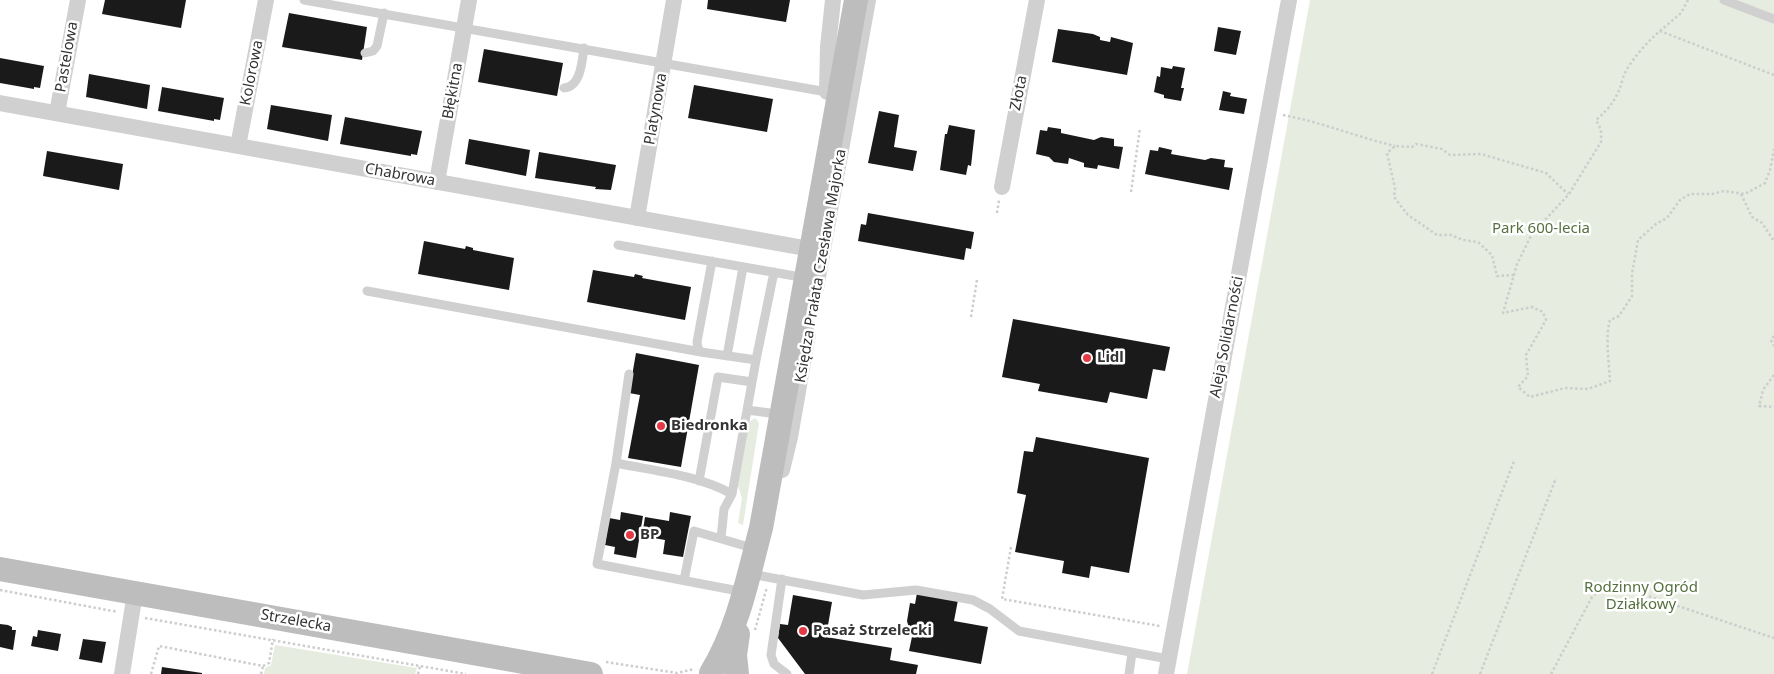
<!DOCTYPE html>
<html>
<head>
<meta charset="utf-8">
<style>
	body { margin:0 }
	canvas { display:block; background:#fff }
</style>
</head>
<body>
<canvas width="1774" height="674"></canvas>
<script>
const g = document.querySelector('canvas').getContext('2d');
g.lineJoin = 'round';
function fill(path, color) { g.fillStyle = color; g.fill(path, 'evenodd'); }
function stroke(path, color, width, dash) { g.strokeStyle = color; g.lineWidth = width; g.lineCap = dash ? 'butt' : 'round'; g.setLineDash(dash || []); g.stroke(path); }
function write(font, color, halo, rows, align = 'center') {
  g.font = font + ' "Noto Sans",sans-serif'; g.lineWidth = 5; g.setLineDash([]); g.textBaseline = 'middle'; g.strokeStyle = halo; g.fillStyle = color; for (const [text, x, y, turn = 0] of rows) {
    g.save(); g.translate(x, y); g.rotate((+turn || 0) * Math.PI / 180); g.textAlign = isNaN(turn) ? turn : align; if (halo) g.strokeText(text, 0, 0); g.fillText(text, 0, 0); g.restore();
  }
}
const green = new Path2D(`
	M1310 0H1774V674H1187Z
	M755 418 759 423 743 525 738 523 742 498 737 483 749 422Z
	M275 645 417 668 415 674H264L265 668 271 665Z`);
const building = new Path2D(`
	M105 0H186L181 28 102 14Z
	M708 0H790L786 22 707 9Z
	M289 13 367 27 362 60 282 47Z
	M1218 27 1241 31 1236 55 1214 51Z
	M1058 29 1093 34 1100 37V40L1110 42 1111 37 1133 43 1127 75 1052 62Z
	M484 49 563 63 557 96 478 82Z
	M0 58 44 66 40 88 34 87V89L0 83Z
	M1173 66 1185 68 1181 88H1184L1181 101 1164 98V95L1154 92 1157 76 1160 77 1161 67 1172 69Z
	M89 74 150 85 147 109 86 97Z
	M694 85 773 99 767 132 688 118Z
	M162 87 224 98 220 120 214 119V121L158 111Z
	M1223 91 1231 93 1230 96 1247 99 1244 114 1219 110Z
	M271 105 332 115 328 141 267 129Z
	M879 111 899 115 894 147 917 151 913 171 868 163Z
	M345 117 422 131 417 155 411 154V156L340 144Z
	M949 125 975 130 971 166 968 165 966 175 940 170 945 134H947Z
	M1048 127 1061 129V133L1094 140 1101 137 1114 139V146L1123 147 1119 169 1098 165 1097 169 1084 167V163L1069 158 1068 164 1054 162 1049 157 1036 154 1040 130 1047 131Z
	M469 139 530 150 526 176 465 164Z
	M1159 147 1172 150 1171 154 1205 160 1211 158 1225 160 1224 167 1233 168 1229 190 1145 174 1150 150 1158 151Z
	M47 151 123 164 119 190 43 176Z
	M539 152 616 165 611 190 595 189 596 187 535 178Z
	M868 213 974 232 971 249 966 248 964 260 858 241 861 224 866 225Z
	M424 241 465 249 466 246 473 248V250L514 258 509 290 418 274Z
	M593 270 634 277 635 274 643 276 642 278 691 287 685 320 587 302Z
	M1013 319 1170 347 1165 371 1153 369 1147 399 1110 392 1107 403 1038 391 1040 384 1002 377Z
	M636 353 699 365 681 467 628 458 640 395 629 393Z
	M1036 437 1149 458 1129 573 1091 566 1089 578 1062 573 1064 561 1015 552 1026 495 1017 493 1024 451 1033 452Z
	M621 512 643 516 636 558 614 554 615 547 605 545 609 518 620 520Z
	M670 512 691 516 683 557 663 554 665 540 642 536 645 517 669 521Z
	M917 593 958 600 954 621 988 627 981 664 909 651 913 632H910L907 621 910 603 915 604Z
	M793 595 832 602 826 637 892 648 890 660 918 665 916 674H805L778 638 780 624 788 625Z
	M0 624 8 625 12 627V630H16L13 650 0 647Z
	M38 630 61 634 58 651 31 646 33 636 37 637Z
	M83 639 106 642 102 663 79 659Z
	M162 667 202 673V674H161Z`);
const path = new Path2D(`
	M1660 31 1681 13 1688 0
	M1774 75 1660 31C1649 40 1627 64 1623 78 1618 97 1611 107 1596 120L1601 130V142L1569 194 1532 234 1517 264 1503 313 1532 307 1543 312 1546 320 1526 355 1528 376 1518 387 1530 397 1565 388 1588 389 1610 381C1609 362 1605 337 1610 320L1619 316 1632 296V274L1638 240 1656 224 1667 218 1680 200 1690 194H1712L1724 191 1745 194 1765 183 1770 170 1774 149
	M1283 115C1321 122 1357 137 1395 146
	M1131 192 1140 128
	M1741 194 1752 217 1762 223 1774 241
	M997 213 999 200
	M1514 275 1497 276 1492 255 1478 242 1463 240 1451 235H1437L1408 215 1394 197 1395 188 1387 153 1395 146 1412 147 1416 144 1442 149 1450 155 1481 154 1546 173 1568 194
	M971 317 977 280
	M1774 336 1771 340 1774 346
	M1774 375 1763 390 1759 406 1774 407
	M1011 547 1002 599 1160 626
	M0 590 118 612
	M145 618 466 674
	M755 630 767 587
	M606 662 677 673 694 669
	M151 674 159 646 263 666 269 663 273 639
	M261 674 263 666
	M418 674 420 666
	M1432 674 1514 461
	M1480 674 1556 478
	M1551 674 1592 597 1601 588 1615 585 1774 638`);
const lane = new Path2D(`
	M304 0 827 92
	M1724 0 1774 19
	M365 53 373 51 377 46 384 13
	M564 88C581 87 582 61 584 48
	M618 245 795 276
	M712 261 697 342 698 348 701 352 756 360 774 272
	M367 291 701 352
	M727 356 743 267
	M747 410 770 413
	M616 463 629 374
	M699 481 718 377 752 382
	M732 494C698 475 654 471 616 463L597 564 744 592
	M721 538 724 509 732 494 756 360
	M751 574 863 595 916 590 973 600 990 609 1019 631 1168 659
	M782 579 771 655 774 664 787 674
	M684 580 694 531 756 549
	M1129 674 1132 653`);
const street = new Path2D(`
	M827 92 828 47 833 0
	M0 103 799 247
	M57 113 78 0
	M238 146 266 0
	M437 182 469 0
	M1002 187 1037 0
	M637 218 674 0
	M816 288 868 0
	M782 470 790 437 808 334
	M122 674 135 593
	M1166 674 1289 0`);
const secondary = new Path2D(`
	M0 569 591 674
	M711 673C738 629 748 577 761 528L856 0
	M737 674 735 655 738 634`);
const markers = [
	[1087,358,5,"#e63946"],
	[661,426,5,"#e63946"],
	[630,535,5,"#e63946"],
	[803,631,5,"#e63946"]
];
const streetNames = [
	["Pastelowa",67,57,-80],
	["Kolorowa",252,73,-79],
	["Błękitna",453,91,-80],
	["Złota",1019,93,-79],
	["Platynowa",656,109,-80],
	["Chabrowa",400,175,10],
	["Księdza Prałata Czesława Majorka",821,266,-80],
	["Aleja Solidarności",1227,337,-79],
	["Strzelecka",296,621,10]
];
const parkNames = [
	["Park 600-lecia",1541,229],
	["Rodzinny Ogród",1641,588],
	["Działkowy",1641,605]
];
const poiNames = [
	["Lidl",1097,358],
	["Biedronka",671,426],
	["BP",640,535],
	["Pasaż Strzelecki",813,631]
];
fill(green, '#e6ecdf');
fill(building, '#1a1a1a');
stroke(path, '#cdcdcd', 2.5, [2.5, 2.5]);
stroke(lane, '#d0d0d0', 9);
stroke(street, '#d0d0d0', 16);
stroke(secondary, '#bdbdbd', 24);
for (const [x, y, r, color] of markers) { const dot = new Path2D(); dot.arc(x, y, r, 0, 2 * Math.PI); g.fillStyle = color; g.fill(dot); stroke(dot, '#fff', 2); }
write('15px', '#333', '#fff', streetNames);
write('15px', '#56703f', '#fff', parkNames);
write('bold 15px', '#333', '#fff', poiNames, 'left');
</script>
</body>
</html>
